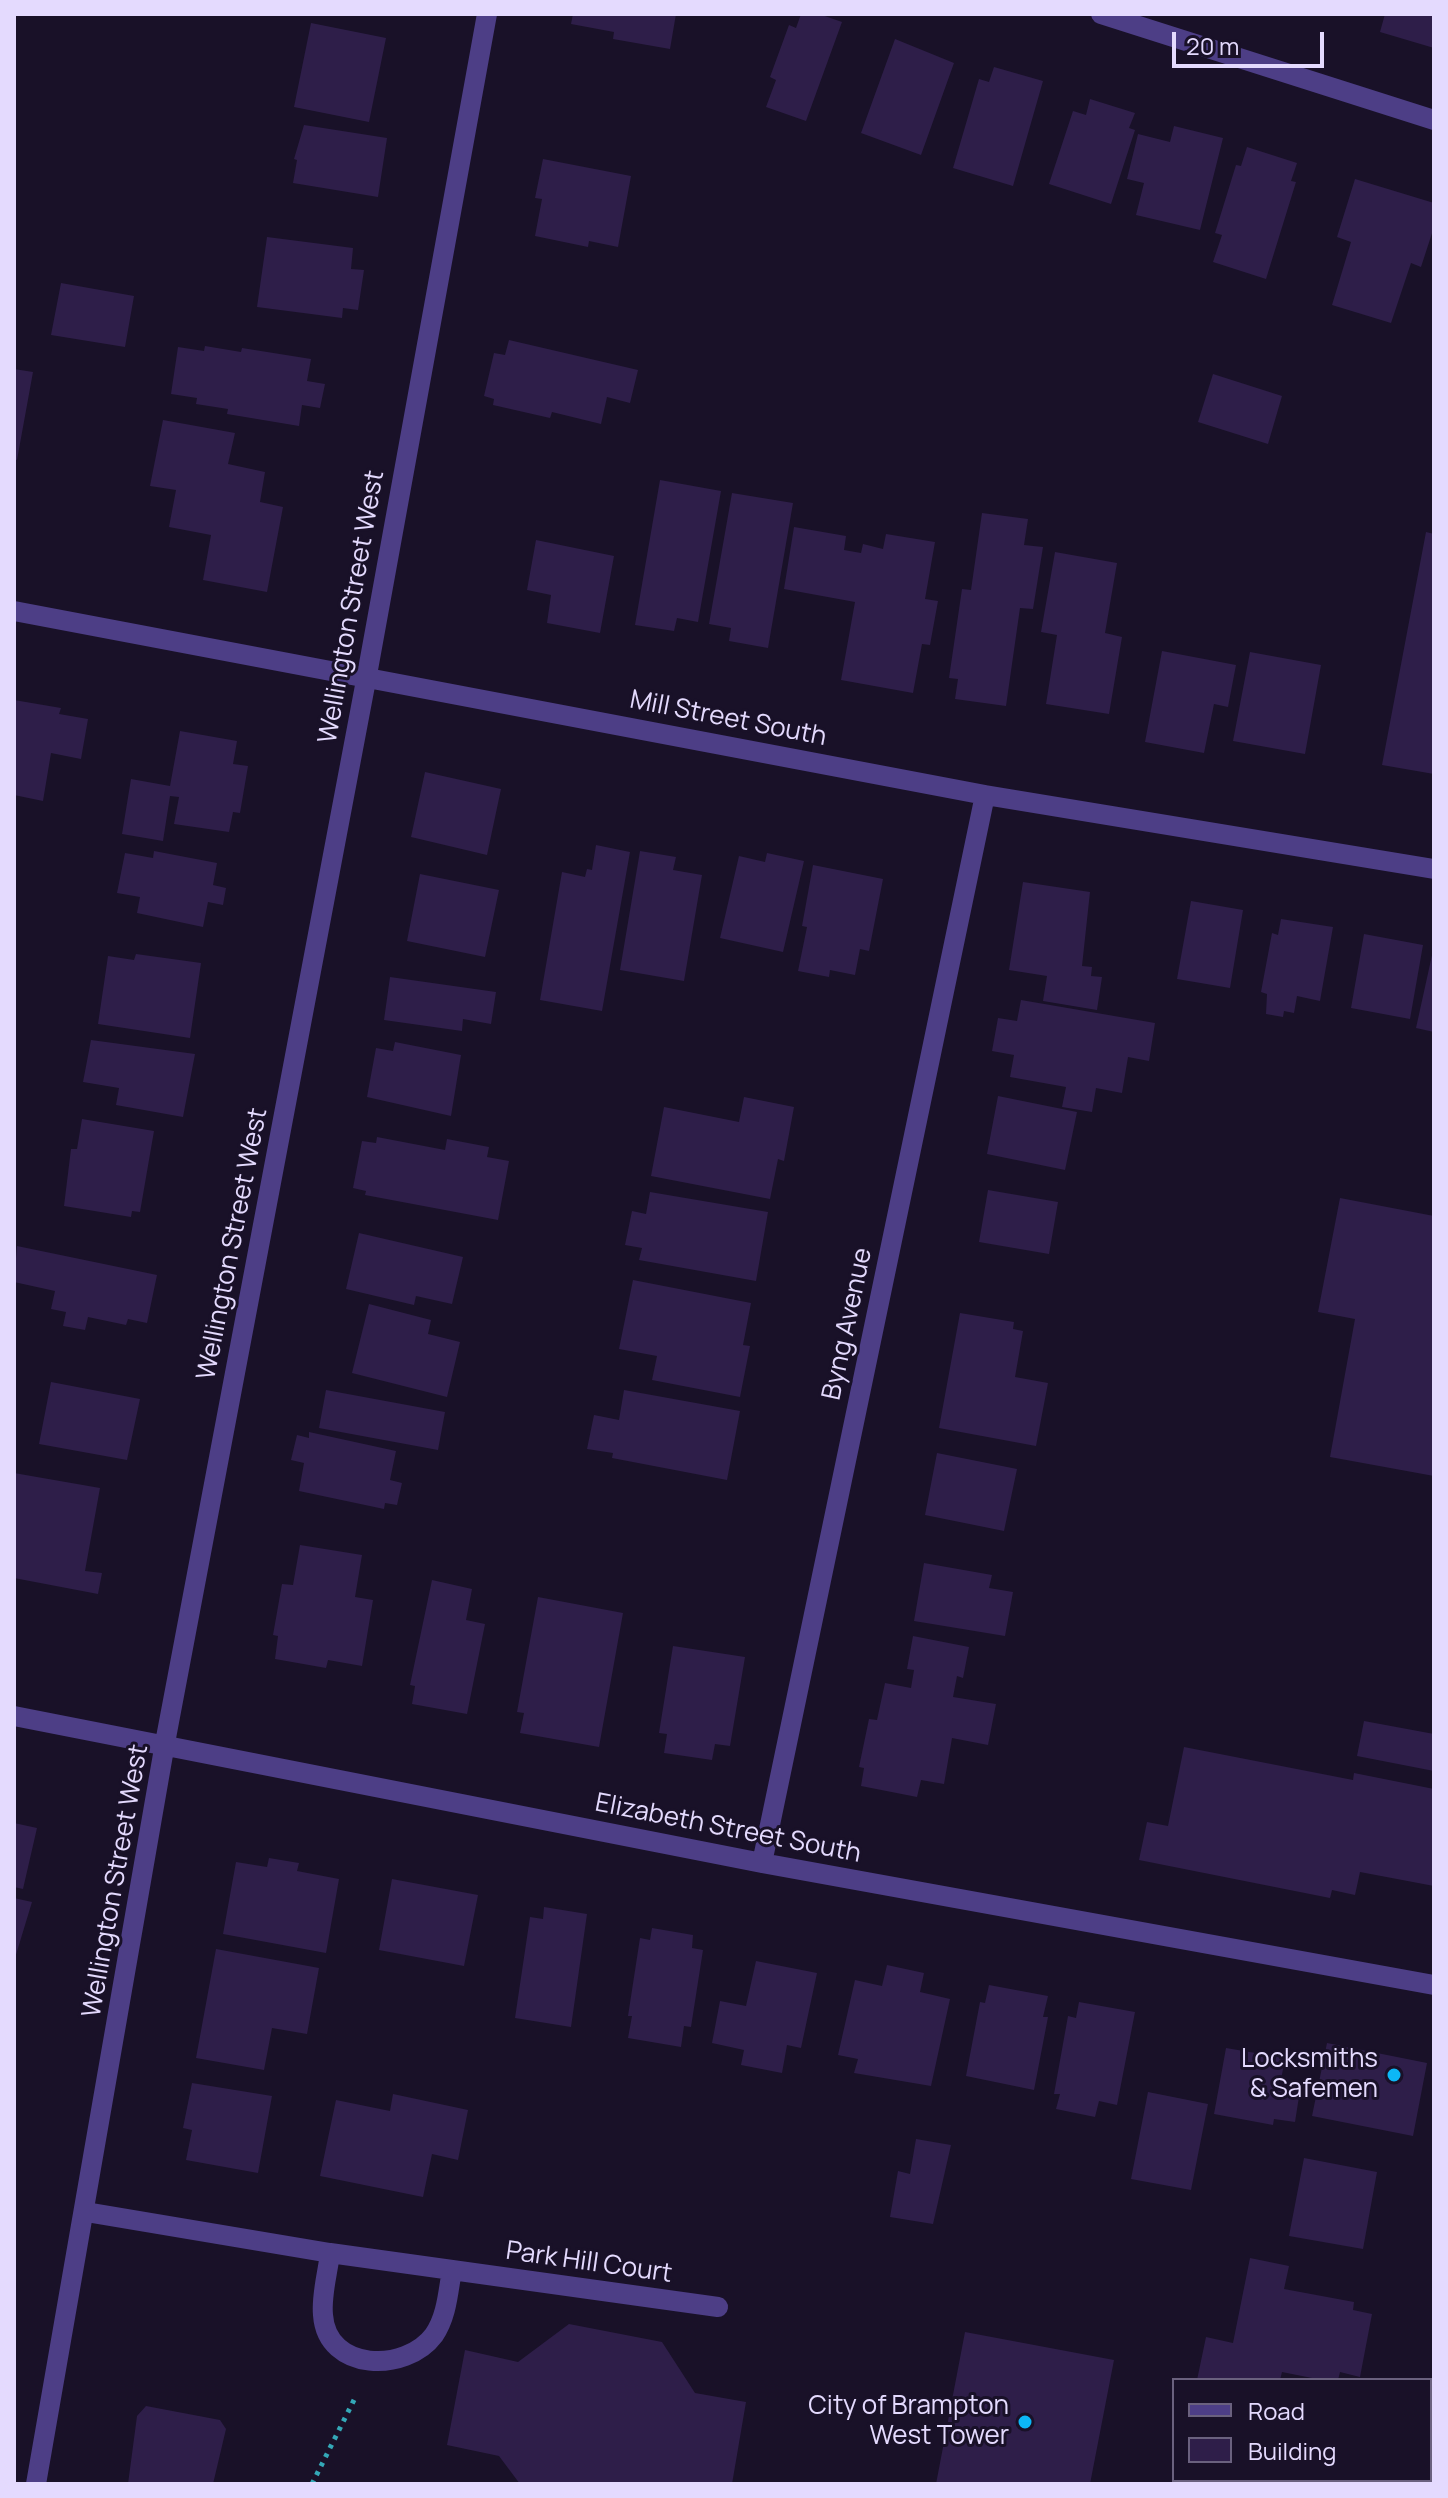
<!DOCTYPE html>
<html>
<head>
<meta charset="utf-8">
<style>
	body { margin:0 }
	#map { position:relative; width:1448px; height:2498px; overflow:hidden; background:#191128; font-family:Manrope,sans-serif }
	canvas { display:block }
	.frame { position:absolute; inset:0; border:16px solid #e4dafe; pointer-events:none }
	.legend { position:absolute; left:1172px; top:2378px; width:260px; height:104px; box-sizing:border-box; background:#191128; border:2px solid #6a617e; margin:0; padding:10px 14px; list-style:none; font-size:24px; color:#e4dafe }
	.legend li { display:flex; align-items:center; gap:16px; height:40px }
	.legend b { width:40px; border:2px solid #6a617e }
	.scale { position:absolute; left:1172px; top:32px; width:152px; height:36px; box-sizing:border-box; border:4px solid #e4dafe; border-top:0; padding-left:10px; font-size:24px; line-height:28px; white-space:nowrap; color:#e4dafe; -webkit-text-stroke:6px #191128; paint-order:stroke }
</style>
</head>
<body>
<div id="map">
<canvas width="1448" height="2498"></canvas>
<div class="frame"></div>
<ul class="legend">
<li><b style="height:10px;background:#4d3e86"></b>Road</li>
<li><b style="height:22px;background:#2e1e49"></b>Building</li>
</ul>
<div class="scale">20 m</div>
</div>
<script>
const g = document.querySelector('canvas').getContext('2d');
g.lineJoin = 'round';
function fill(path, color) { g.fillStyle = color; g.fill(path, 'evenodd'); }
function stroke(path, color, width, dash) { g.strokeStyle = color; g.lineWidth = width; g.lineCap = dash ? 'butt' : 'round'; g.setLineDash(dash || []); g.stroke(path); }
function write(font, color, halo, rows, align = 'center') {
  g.font = font + ' Manrope,sans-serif'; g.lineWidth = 6; g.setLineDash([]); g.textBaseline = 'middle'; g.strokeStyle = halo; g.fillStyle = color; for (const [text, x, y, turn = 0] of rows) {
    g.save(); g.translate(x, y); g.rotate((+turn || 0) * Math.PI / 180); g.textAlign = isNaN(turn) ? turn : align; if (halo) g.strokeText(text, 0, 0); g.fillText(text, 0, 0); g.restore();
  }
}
const building = new Path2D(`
	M573 14H676L670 49 613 39 614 32 571 24Z
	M801 14H819L842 22 806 121 766 107 776 80 770 77 789 25 796 28Z
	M1385 14H1434V48L1380 32Z
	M311 23 386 38 369 122 294 107Z
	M895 39 954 63 921 155 861 133Z
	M994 67 1043 81 1013 186 953 168 979 79 989 82Z
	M1090 99 1135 113 1129 128 1135 130 1111 204 1049 184 1073 111 1086 115Z
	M304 125 387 138 378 197 293 183 297 160 294 159Z
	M1174 126 1223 138 1200 230 1136 215 1144 183 1127 179 1138 134 1170 142Z
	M1247 147 1297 163 1291 181 1296 182 1266 279 1213 262 1222 235 1215 233 1236 165 1241 166Z
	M543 159 631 176 618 247 589 241 588 247 535 236 542 199 535 198Z
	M1355 179 1434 203V227L1421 267 1411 263 1391 323 1332 305 1351 242 1337 237Z
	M267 237 353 248 351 269 364 270 358 310 343 308 342 318 257 307Z
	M61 283 134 296 125 347 51 335Z
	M509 340 638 370 630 403 607 397 601 424 552 412 550 418 493 405 494 399 484 396 494 353 505 355Z
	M205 346 241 352 242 348 311 359 307 381 325 384 320 408 302 405 299 426 227 414 228 409 196 404 197 398 171 394 178 347 204 351Z
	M14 369 33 372 17 460 14 459Z
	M1213 374 1282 396 1268 444 1198 422Z
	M163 420 235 433 228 464 265 472 260 502 283 507 267 592 203 580 211 535 169 527 176 490 150 486Z
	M660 480 721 491 698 622 677 618 674 631 635 625Z
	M732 493 793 503 768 648 729 641 731 628 709 624Z
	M982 513 1028 519 1024 545 1043 547 1033 609 1020 608 1006 706 955 699 958 679 949 678 962 589 971 590Z
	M794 527 846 536 844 550 861 553 863 544 883 549 886 534 935 542 925 599 938 601 930 645 922 644 913 693 841 680 855 602 784 589Z
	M1426 532 1434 534V774L1382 765Z
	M536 540 614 556 600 633 547 623 551 595 527 590Z
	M1055 552 1117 563 1105 633 1122 637 1109 714 1046 704 1057 635 1041 632Z
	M1162 651 1236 665 1228 707 1214 704 1204 753 1145 742Z
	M1250 652 1321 665 1305 754 1233 741Z
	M14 700 61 708 59 714 88 719 81 759 51 753 43 801 14 795Z
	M180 731 237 741 233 764 248 766 240 813 233 812 229 832 174 824 179 797 170 796 163 841 122 834 131 779 170 786Z
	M425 772 501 789 487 855 411 837Z
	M596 845 630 852 602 1011 540 1000 562 872 585 877 587 869 592 870Z
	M154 851 217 863 213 885 226 888 223 905 208 902 203 927 137 913 140 897 117 893 125 853 153 858Z
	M640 851 676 857 673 870 702 875 684 981 620 970Z
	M767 853 804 861 783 952 720 938 739 856 765 862Z
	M813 865 883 879 869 951 860 949 855 975 830 970 829 977 798 971 807 927 802 926Z
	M420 874 499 890 485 957 407 941Z
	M1023 882 1090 892 1082 966 1092 967 1091 976 1102 977 1097 1010 1043 1001 1047 976 1009 970Z
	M1191 901 1243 910 1230 988 1177 979Z
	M1281 919 1333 927 1320 1001 1297 996 1294 1013 1284 1011 1283 1017 1266 1014 1267 994 1261 992 1272 933 1278 935Z
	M1364 934 1423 945 1410 1019 1351 1008Z
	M1434 946V1032L1416 1028Z
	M136 954 201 963 190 1038 98 1024 108 956 134 960Z
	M390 977 496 992 491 1024 463 1019 462 1031 384 1020Z
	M1021 1000 1155 1023 1149 1061 1128 1057 1122 1093 1096 1088 1092 1112 1062 1107 1066 1087 1010 1077 1014 1055 992 1051 998 1018 1017 1021Z
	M91 1040 195 1054 183 1117 116 1105 119 1088 83 1082Z
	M395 1042 461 1055 451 1116 367 1097 376 1048 393 1051Z
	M998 1096 1077 1112 1065 1170 987 1154Z
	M744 1097 794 1107 784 1161 778 1159 770 1199 651 1176 664 1107 739 1122Z
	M82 1119 154 1131 140 1212 132 1211 131 1217 64 1206 71 1149H77Z
	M377 1137 445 1150 447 1139 489 1147 487 1157 509 1161 498 1220 365 1195 366 1191 353 1188 362 1141 376 1143Z
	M988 1190 1058 1202 1049 1254 979 1242Z
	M650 1192 768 1212 756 1281 639 1260 642 1248 625 1245 632 1211 646 1214Z
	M1340 1198 1434 1216V1476L1330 1457 1355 1319 1318 1312Z
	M359 1233 463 1257 452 1304 416 1296 414 1305 346 1289Z
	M17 1246 157 1275 147 1323 128 1319 126 1325 88 1317 85 1330 63 1326 66 1312 51 1309 55 1291 14 1282Z
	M633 1280 751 1303 743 1345 750 1346 740 1397 652 1380 657 1356 619 1349Z
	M369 1304 431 1320 428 1334 460 1342 447 1397 352 1373Z
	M960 1313 1014 1322 1013 1329 1023 1331 1015 1377 1048 1383 1036 1446 939 1428Z
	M51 1382 140 1399 127 1460 39 1444Z
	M326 1390 445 1412 438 1450 319 1428Z
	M624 1390 740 1411 727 1480 612 1458 613 1453 587 1449 594 1415 619 1420Z
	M309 1432 396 1451 390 1480 402 1483 397 1505 385 1503 384 1509 299 1491 304 1463 291 1460 297 1435 309 1438Z
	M937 1453 1017 1469 1004 1531 925 1515Z
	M14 1473 100 1488 85 1571 102 1573 98 1594 14 1578Z
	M300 1545 362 1555 355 1597 373 1600 362 1666 328 1660 326 1668 275 1659 278 1636 273 1635 282 1584 293 1585Z
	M924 1563 992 1575 989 1588 1013 1592 1005 1636 914 1621Z
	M432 1580 472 1589 466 1620 485 1624 467 1714 412 1704 415 1686 410 1685Z
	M538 1597 623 1613 599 1747 520 1733 524 1713 517 1712Z
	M913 1636 969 1647 963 1678 957 1676 953 1697 996 1704 988 1745 952 1738 944 1784 921 1780 917 1797 861 1786 864 1768 859 1767 869 1719 877 1720 885 1683 911 1688 914 1670 907 1669Z
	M673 1646 745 1657 730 1746 715 1744 712 1760 664 1753 667 1734 659 1733Z
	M1364 1721 1434 1734V1771L1357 1756Z
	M1184 1747 1353 1780 1354 1773 1434 1789V1886L1360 1872 1355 1895 1332 1890 1330 1898 1139 1860 1147 1822 1168 1826Z
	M14 1823 37 1828 23 1889 14 1887Z
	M269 1858 299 1863 297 1871 339 1879 326 1953 223 1934 236 1862 267 1867Z
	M392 1879 478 1895 464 1966 379 1950Z
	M14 1898 32 1902 15 1958H14Z
	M544 1907 587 1914 571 2027 515 2018 530 1917 543 1919Z
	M652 1928 693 1935 692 1948 703 1950 691 2027 684 2026 681 2047 628 2038 632 2016H628L640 1938 650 1940Z
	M216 1949 319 1968 307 2034 272 2028 264 2070 196 2058Z
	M756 1961 817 1973 801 2048 787 2045 782 2073 741 2065 744 2050 712 2043 720 2001 746 2006Z
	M887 1965 924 1973 920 1992 950 1999 931 2086 854 2073 858 2059 838 2055 855 1980 882 1986Z
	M989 1985 1048 1996 1043 2017H1048L1034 2090 966 2076 980 2002 985 2003Z
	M1079 2002 1135 2012 1117 2105 1099 2101 1095 2117 1056 2109 1060 2094H1054L1068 2016 1076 2018Z
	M1327 2043 1427 2063 1413 2136 1312 2116Z
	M1226 2048 1285 2058 1281 2080 1301 2084 1295 2122 1274 2119 1273 2125 1214 2114Z
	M192 2083 272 2096 258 2173 186 2160 192 2130 183 2128Z
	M1148 2092 1208 2104 1191 2190 1131 2179Z
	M393 2094 468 2110 458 2160 432 2154 423 2197 320 2176 336 2100 390 2111Z
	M916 2139 951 2145 933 2224 890 2217 898 2171 910 2174Z
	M1304 2158 1377 2172 1363 2249 1289 2236Z
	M1250 2258 1289 2266 1284 2289 1354 2302 1353 2310 1372 2314 1360 2377 1340 2372 1338 2380H1322L1282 2372 1280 2380H1197L1206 2337 1233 2343Z
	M569 2324 662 2342 695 2393 746 2402 732 2484H520L499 2456 447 2445 465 2350 518 2362Z
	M965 2332 1114 2360 1090 2484H936Z
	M146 2406 220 2420 226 2429 213 2484H128L137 2416Z
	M1272 2480H1388L1387 2484H1272Z`);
const path = new Path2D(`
	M312 2484 356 2396`);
const minor = new Path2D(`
	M1101 14 1434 120
	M14 611 985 795 1434 869
	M14 1716 762 1863 1434 1985
	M762 1863 985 795
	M86 2212 330 2253 718 2307
	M330 2253C328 2272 321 2295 323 2315 327 2372 406 2373 434 2335 447 2316 448 2292 452 2270
	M36 2484 165 1743 367 675 487 14`);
const markers = [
	[1394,2075,8,"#0cb7f7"],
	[1025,2422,8,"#0cb7f7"]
];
const streetNames = [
	["Wellington Street West",352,607,-80],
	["Mill Street South",728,719,11],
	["Wellington Street West",233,1244,-79],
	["Byng Avenue",848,1324,-78],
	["Elizabeth Street South",728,1829,11],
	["Wellington Street West",116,1881,-80],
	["Park Hill Court",589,2263,8]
];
const poiNames = [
	["Locksmiths",1378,2060],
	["& Safemen",1378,2090],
	["City of Brampton",1009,2407],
	["West Tower",1009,2437]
];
fill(building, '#2e1e49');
stroke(path, '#34a8b7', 5, [4, 6]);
stroke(minor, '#4d3e86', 20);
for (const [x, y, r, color] of markers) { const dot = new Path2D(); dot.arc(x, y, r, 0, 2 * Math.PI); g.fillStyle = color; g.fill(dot); stroke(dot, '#191128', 3); }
write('26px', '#e4dafe', '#191128', streetNames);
write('26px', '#e4dafe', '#191128', poiNames, 'right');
</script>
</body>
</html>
